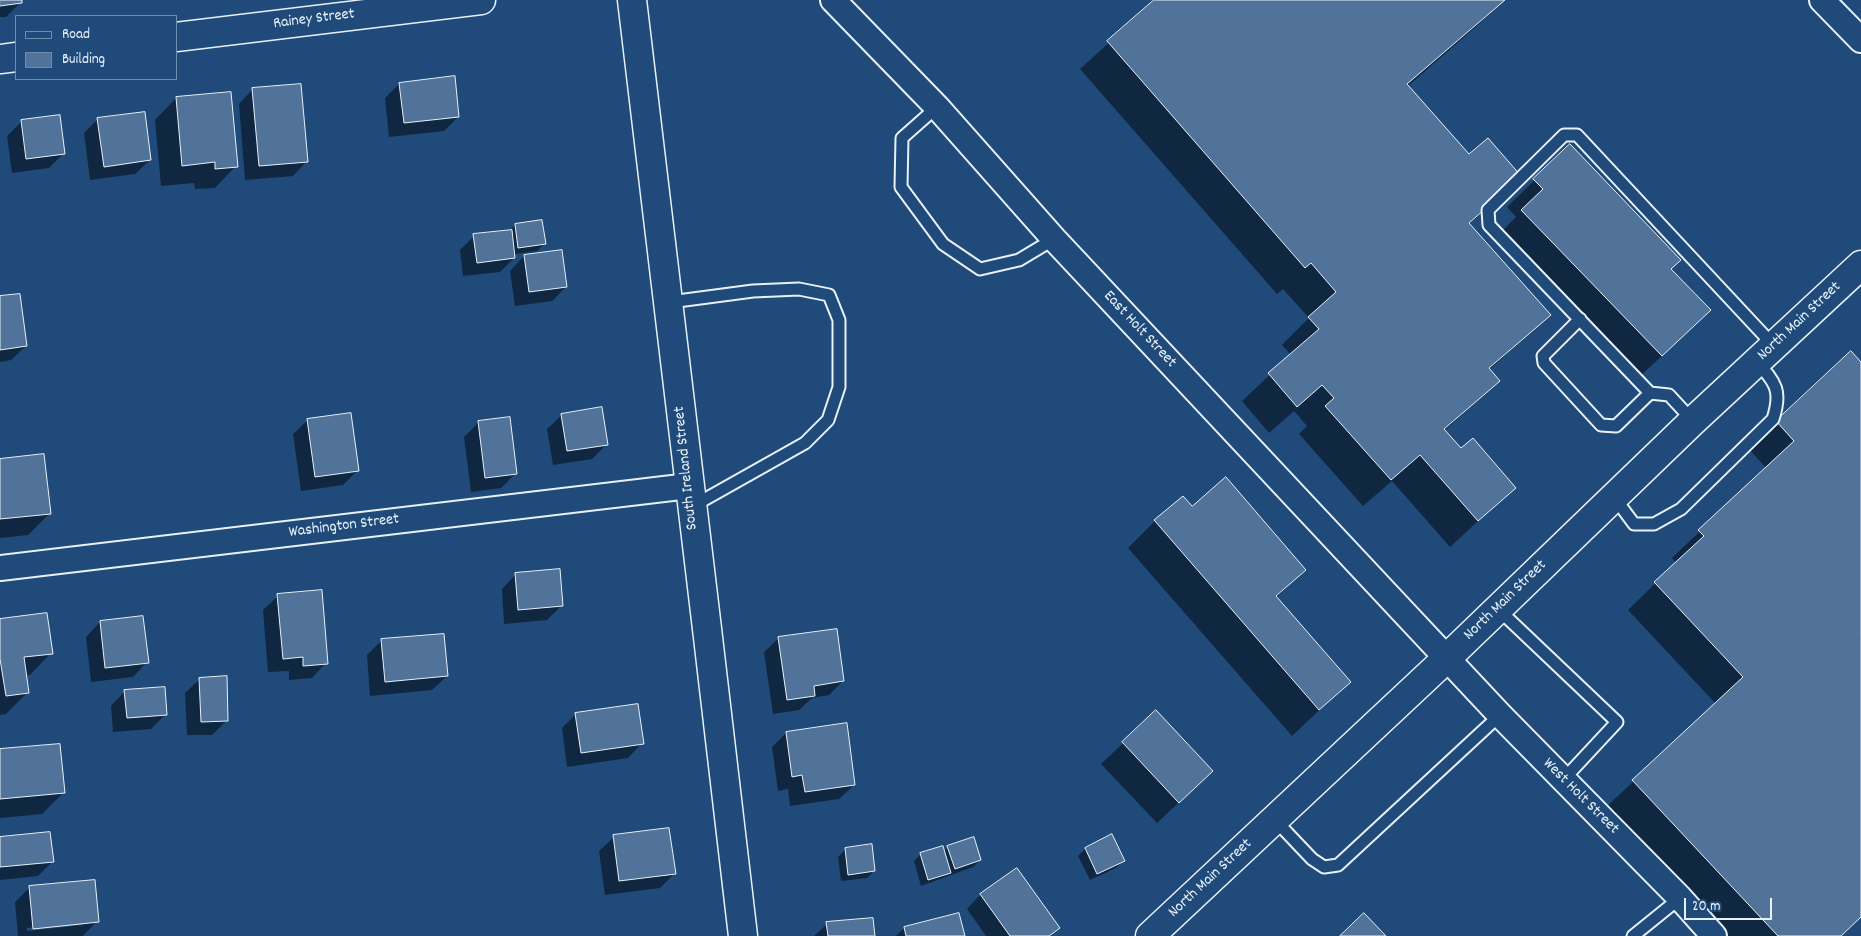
<!DOCTYPE html>
<html>
<head>
<meta charset="utf-8">
<style>
	body { margin:0 }
	#map { position:relative; width:1861px; height:936px; overflow:hidden; background:#1f4a7a; font-family:Dekko,sans-serif }
	canvas { display:block }
	.legend { position:absolute; left:15px; top:15px; width:162px; height:65px; box-sizing:border-box; background:#1f4a7a; border:1px solid #6f8dac; margin:0; padding:6px 9px; list-style:none; font-size:15px; color:#e8f1f8 }
	.legend li { display:flex; align-items:center; gap:10px; height:25px }
	.legend b { width:25px; border:1px solid #6f8dac }
	.scale { position:absolute; left:1684px; top:898px; width:88px; height:22px; box-sizing:border-box; border:2px solid #e8f1f8; border-top:0; padding-left:6px; font-size:15px; line-height:18px; white-space:nowrap; color:#e8f1f8; -webkit-text-stroke:4px #1f4a7a; paint-order:stroke }
</style>
</head>
<body>
<div id="map">
<canvas width="1861" height="936"></canvas>
<ul class="legend">
<li><b style="height:6px;background:#1f4a7a"></b>Road</li>
<li><b style="height:14px;background:#517399"></b>Building</li>
</ul>
<div class="scale">20 m</div>
</div>
<script>
const g = document.querySelector('canvas').getContext('2d');
g.lineJoin = 'round';
function fill(path, color) { g.fillStyle = color; g.fill(path, 'evenodd'); }
function stroke(path, color, width, dash) { g.strokeStyle = color; g.lineWidth = width; g.lineCap = dash ? 'butt' : 'round'; g.setLineDash(dash || []); g.stroke(path); }
function write(font, color, halo, rows, align = 'center') {
  g.font = font + ' Dekko,sans-serif'; g.lineWidth = 4; g.setLineDash([]); g.textBaseline = 'middle'; g.strokeStyle = halo; g.fillStyle = color; for (const [text, x, y, turn = 0] of rows) {
    g.save(); g.translate(x, y); g.rotate((+turn || 0) * Math.PI / 180); g.textAlign = isNaN(turn) ? turn : align; if (halo) g.strokeText(text, 0, 0); g.fillText(text, 0, 0); g.restore();
  }
}
const shadow = new Path2D(`
	M0 0H20L21 2 6 17H0Z
	M1156 0H1503L1479 24 1408 86 1493 204 1469 224 1549 315 1489 370 1498 381 1444 431 1460 450 1514 488 1450 547 1392 481 1363 506 1299 434 1307 426 1294 411 1269 433 1242 401 1291 355 1282 345 1309 318 1283 289 1277 294 1080 69Z
	M399 84 458 117 444 131 389 137 385 98Z
	M253 89 307 161 293 176 245 180 239 104Z
	M176 98 236 166 215 188 195 189 194 183 161 186 155 120Z
	M98 119 150 160 135 174 90 180 84 133Z
	M21 122 64 153 49 168 12 173 7 136Z
	M1570 146 1670 269 1682 337 1634 382 1495 238 1516 217 1507 207Z
	M516 225 544 244 537 251 514 254V258L500 272 463 276 460 250 474 236 509 231Z
	M524 256 566 287 552 301 515 306 510 271Z
	M0 298 26 346 11 360 0 362Z
	M1861 364V917L1841 936H1725L1605 808 1716 704 1628 610 1676 563 1672 558 1766 468 1749 449 1776 422Z
	M562 415 607 444 592 459 553 465 547 429Z
	M308 420 358 470 343 485 301 491 293 434Z
	M479 422 515 474 501 488 471 492 464 437Z
	M0 460 49 514 28 535 0 538Z
	M1192 508 1304 570 1276 598 1349 682 1292 736 1128 548 1155 521Z
	M516 574 561 606 547 620 504 624 502 589Z
	M278 596 326 663 312 678 289 680V671L268 672 263 610Z
	M0 620 51 653 30 675H25L27 693 6 714 0 715Z
	M100 622 147 662 133 677 91 682 86 637Z
	M443 635 447 676 432 690 370 696 367 655 381 641Z
	M779 638 843 681 829 695 812 698 799 710 773 714 764 652Z
	M200 679 227 720 212 735H187L185 693Z
	M125 691 166 714 151 729 113 732 111 706Z
	M1156 712 1190 792 1157 823 1101 764Z
	M576 714 642 743 628 758 567 767 562 728Z
	M786 733 854 785 839 799 790 806 788 789 778 791 772 747Z
	M0 751 63 793 42 814 0 818Z
	M1112 836 1123 861 1116 868 1090 880 1078 856 1085 849Z
	M614 837 674 874 660 888 605 895 599 851Z
	M0 838 52 862 38 876 0 880Z
	M948 847 980 860 973 867 921 886 914 861 921 854 943 852Z
	M845 850 874 871 867 878 841 881 838 857Z
	M29 888 97 921 83 936H18L15 902ZM83 922V925L27 931V928Z
	M981 894 1059 928 1050 936H986L967 909Z
	M959 914 964 936H896L904 928Z
	M827 924 873 936H814Z`);
const building = new Path2D(`
	M0 0H22V3L0 6Z
	M1154 0H1505L1407 84 1469 154 1488 138 1522 177 1469 223 1551 315 1489 368 1500 381 1444 429 1461 448 1473 438 1516 488 1478 521 1420 455 1391 480 1325 406 1334 398 1322 385 1297 407 1268 373 1319 329 1308 317 1336 292 1311 263 1305 268 1107 41Z
	M455 76 459 117 404 123 399 83Z
	M301 84 308 162 259 166 252 88Z
	M231 92 238 167 215 169V162L182 166 176 97Z
	M145 112 151 160 104 167 97 118Z
	M60 115 65 154 26 159 21 120Z
	M1570 144 1681 260 1671 269 1711 310 1662 356 1521 210 1543 189 1533 179Z
	M542 220 546 244 518 248 515 224Z
	M512 230 515 258 477 263 473 234Z
	M562 250 567 287 529 292 524 255Z
	M20 294 27 346 0 350V296Z
	M1851 351 1861 362V917L1841 936H1778L1632 780 1743 677 1654 582 1704 536 1698 530 1794 441 1776 421Z
	M602 407 608 445 567 451 561 414Z
	M351 413 359 471 315 477 307 419Z
	M510 417 517 474 485 478 478 421Z
	M44 454 51 514 0 519V459Z
	M1226 477 1306 570 1276 596 1351 682 1319 710 1154 520 1183 496 1192 506Z
	M560 569 563 606 518 610 515 573Z
	M322 590 328 664 303 666V657L283 659 277 594Z
	M47 613 53 654 24 657 29 693 6 696 0 659V619Z
	M143 616 149 663 105 668 100 621Z
	M837 629 844 681 814 686 815 696 787 700 778 637Z
	M444 634 448 676 385 682 381 639Z
	M227 676 228 721 201 722 199 678Z
	M165 687 167 715 127 718 124 690Z
	M638 704 644 744 581 753 575 713Z
	M1156 710 1213 771 1179 803 1122 742Z
	M847 723 855 785 805 792 802 775 792 777 786 732Z
	M60 744 65 793 0 799V749Z
	M669 828 676 874 619 881 613 835Z
	M50 832 54 862 0 867V837Z
	M1112 834 1125 861 1097 874 1085 848Z
	M974 837 981 860 955 869 947 846Z
	M872 844 875 871 848 875 845 848Z
	M943 846 951 873 928 880 920 853Z
	M1017 868 1060 928 1049 936H1010L980 894Z
	M95 880 99 922 33 929 29 886Z
	M959 913 965 936H906L904 927Z
	M1364 913 1386 936H1340Z
	M873 918 875 936H828L826 922Z`);
const service = new Path2D(`
	M937 107 902 138 901 187 943 244 980 269 1019 260 1054 239
	M670 302 753 291 799 289 829 295 839 320V387L828 420 805 443 693 506
	M1580 319 1543 356 1544 363 1601 425 1616 426 1650 393 1489 225 1488 210 1564 135H1577L1774 346
	M1650 393 1669 395 1693 421
	M1614 497 1634 524H1654L1681 509 1773 419C1782 391 1776 383 1757 362
	M1498 609 1617 722 1563 780
	M1275 820 1312 859 1324 867 1338 865 1500 715
	M1633 936 1680 898`);
const minor = new Path2D(`
	M833 0 937 107 1054 239 1500 715 1680 898 1714 936
	M1822 0 1861 40
	M0 568 689 486`);
const tertiary = new Path2D(`
	M632 0C671 312 706 624 743 936
	M176 37 481 0
	M0 59 16 57
	M1150 936 1447 658 1693 421 1861 265`);
const streetNames = [
	["Rainey Street",314,20,-7],
	["North Main Street",1800,322,-43],
	["East Holt Street",1139,330,47],
	["South Ireland Street",687,468,-96],
	["Washington Street",344,527,-7],
	["North Main Street",1506,601,-44],
	["West Holt Street",1580,797,45],
	["North Main Street",1211,879,-43]
];
fill(shadow, '#0007');
fill(building, '#517399');
stroke(building, '#e8f1f8', 1);
stroke(service, '#e8f1f8', 15);
stroke(minor, '#e8f1f8', 28);
stroke(tertiary, '#e8f1f8', 31);
stroke(service, '#1f4a7a', 11);
stroke(minor, '#1f4a7a', 24);
stroke(tertiary, '#1f4a7a', 28);
write('16px', '#e8f1f8', '#1f4a7a', streetNames);
</script>
</body>
</html>
